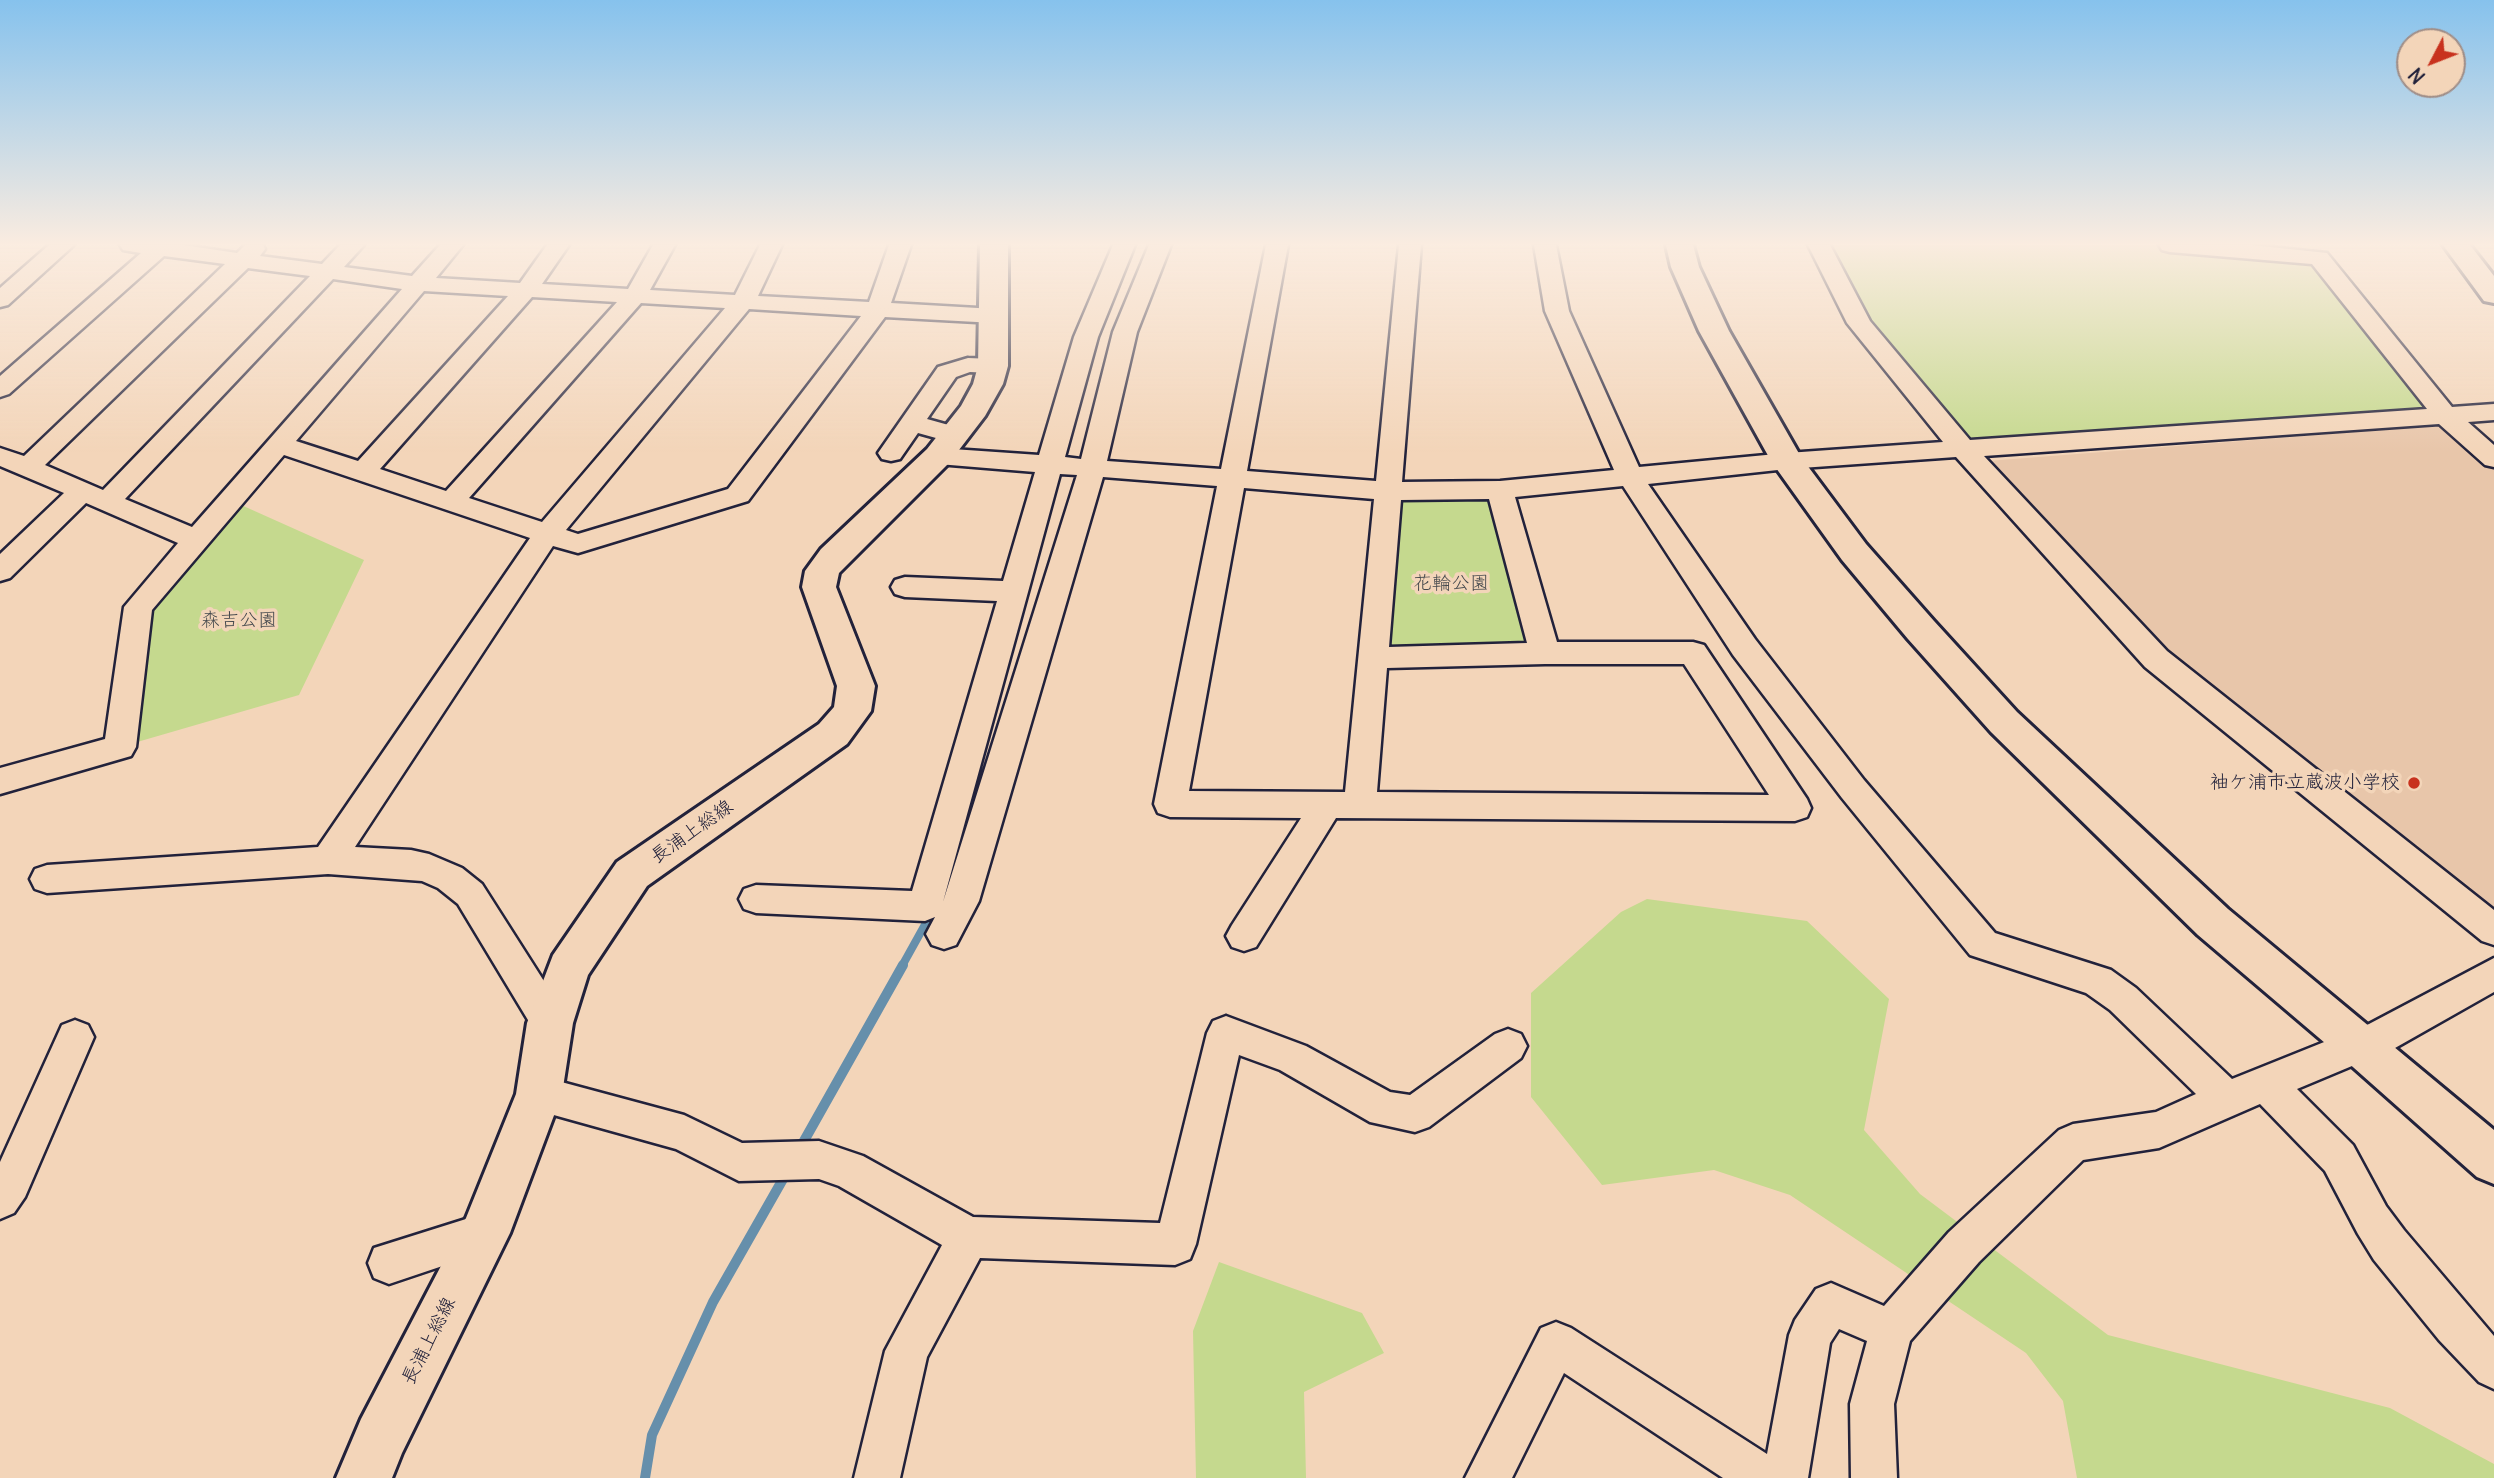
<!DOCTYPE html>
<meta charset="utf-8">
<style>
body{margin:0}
#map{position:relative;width:2494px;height:1478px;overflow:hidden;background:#f3d5b9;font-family:Delius,sans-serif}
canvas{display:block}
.north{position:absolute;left:2396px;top:28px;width:70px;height:70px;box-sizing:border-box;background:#f3d5b9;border:2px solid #9f8d87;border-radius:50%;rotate:228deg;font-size:19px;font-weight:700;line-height:28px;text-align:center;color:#22223b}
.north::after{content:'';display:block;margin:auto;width:24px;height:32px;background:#c8321e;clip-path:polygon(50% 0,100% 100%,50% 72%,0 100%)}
</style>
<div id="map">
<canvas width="2494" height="1478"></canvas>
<div class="north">N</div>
</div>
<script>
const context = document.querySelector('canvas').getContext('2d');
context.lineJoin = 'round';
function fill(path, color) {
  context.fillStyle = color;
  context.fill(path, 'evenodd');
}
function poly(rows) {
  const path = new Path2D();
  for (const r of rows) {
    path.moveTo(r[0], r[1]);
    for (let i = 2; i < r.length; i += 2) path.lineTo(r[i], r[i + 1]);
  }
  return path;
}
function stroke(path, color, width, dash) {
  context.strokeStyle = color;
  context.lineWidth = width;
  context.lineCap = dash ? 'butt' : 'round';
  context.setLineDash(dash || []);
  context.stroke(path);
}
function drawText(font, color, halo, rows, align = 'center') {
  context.font = font + ' Delius,"Klee One",sans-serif';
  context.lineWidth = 7;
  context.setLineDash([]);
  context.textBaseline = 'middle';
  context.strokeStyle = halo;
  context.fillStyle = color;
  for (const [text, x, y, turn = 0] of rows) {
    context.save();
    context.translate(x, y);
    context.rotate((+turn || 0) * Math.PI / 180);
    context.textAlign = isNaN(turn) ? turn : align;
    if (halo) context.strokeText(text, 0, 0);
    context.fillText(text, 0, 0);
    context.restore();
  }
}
const built = poly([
 [2445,425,2494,468,2494,911,2174,655,1988,461]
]);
const green = poly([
 [1819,245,2170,245,2319,258,2428,403,2414,411,1964,450,1859,323],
 [1500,490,1545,653,1373,658,1388,491],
 [230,500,364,560,299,695,120,747,138,607],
 [1647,899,1807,921,1889,999,1864,1130,1920,1194,2108,1335,2390,1408,2494,1464,2494,1478,2077,1478,2063,1401,2026,1353,1790,1195,1714,1170,1602,1185,1531,1097,1531,993,1621,912],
 [1219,1262,1362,1313,1384,1353,1304,1392,1306,1478,1196,1478,1193,1331]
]);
const streamFar1 = poly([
 [902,966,932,912]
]);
const stream = poly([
 [800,1148,903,965],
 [645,1478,652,1435,713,1302,787,1172]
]);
const minor = poly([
 [49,245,74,245,8,305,0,307,0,288,49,245],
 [120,245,183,245,237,253,245,245,263,245,265,249,260,256,322,264,340,245,364,245,344,267,412,276,440,245,463,245,436,278,520,283,547,245,569,245,542,284,628,289,653,245,675,245,650,290,735,295,760,245,782,245,758,296,869,302,889,245,911,245,891,303,995,309,1003,311,1007,316,1003,321,995,323,885,317,748,501,578,553,553,546,355,847,411,850,429,854,462,868,482,884,563,1011,568,1023,563,1035,550,1040,537,1035,458,904,438,888,422,881,328,874,47,893,35,889,30,879,35,869,47,865,318,847,530,538,284,455,152,610,136,747,131,756,0,794,0,768,105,739,124,607,178,543,86,503,10,578,0,581,0,554,64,493,0,466,0,448,24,456,225,264,164,256,9,394,0,397,0,376,141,253,123,250,120,245],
 [248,268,310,276,103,490,45,465,248,268],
 [333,279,402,289,192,527,125,499,333,279],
 [424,291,508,296,358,461,296,441,424,291],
 [532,297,617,302,446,491,380,469,532,297],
 [641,303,725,308,542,522,469,498,641,303],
 [749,309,861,316,728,489,578,534,566,530,749,309],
 [1113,245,1135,245,1098,337,1065,457,1081,459,1113,332,1149,245,1171,245,1137,332,1107,461,1221,469,1266,245,1288,245,1247,471,1376,481,1399,245,1421,245,1402,482,1500,481,1614,470,1545,311,1534,245,1556,245,1569,311,1639,467,1787,453,1943,442,1847,323,1808,245,1830,245,1870,321,1970,440,2427,409,2312,264,2170,252,2162,250,2159,245,2251,245,2327,253,2452,407,2494,404,2494,420,2468,422,2494,445,2494,467,2485,465,2439,424,1984,456,2167,651,2494,910,2494,945,2482,941,2145,667,1956,457,1787,469,1648,484,1755,639,1864,780,1995,933,2111,970,2136,988,2232,1079,2369,1024,2494,958,2494,992,2395,1048,2297,1089,2353,1145,2386,1206,2404,1230,2494,1336,2494,1389,2479,1382,2439,1340,2374,1260,2358,1234,2325,1171,2260,1104,2159,1148,2083,1160,1979,1262,1910,1341,1894,1404,1897,1478,1851,1478,1850,1404,1867,1341,1839,1329,1830,1343,1808,1478,1723,1478,1564,1373,1512,1478,1465,1478,1541,1328,1556,1322,1571,1328,1767,1454,1789,1335,1795,1320,1816,1289,1831,1283,1884,1306,1949,1232,2059,1130,2073,1124,2156,1112,2196,1094,2110,1010,2086,993,1970,955,1842,798,1733,655,1623,486,1515,497,1557,642,1693,642,1704,645,1807,799,1811,808,1807,817,1795,821,1336,818,1256,947,1244,951,1232,947,1226,936,1232,925,1301,818,1170,817,1158,813,1154,804,1217,486,1103,477,979,901,956,945,944,949,932,945,926,934,935,917,925,921,756,913,744,909,739,899,744,889,756,885,912,891,997,601,905,597,895,594,891,587,895,580,905,577,1003,581,1035,472,938,464,929,462,925,456,929,450,938,448,1039,455,1074,337,1113,245],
 [1060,474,1077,475,943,902,1028,592,1060,474],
 [1244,488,1374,499,1345,792,1189,791,1244,488],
 [1489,499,1527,643,1389,647,1401,500,1489,499],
 [1545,664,1684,664,1769,795,1377,792,1387,668,1545,664],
 [968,358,993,359,1002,361,1005,366,1002,371,993,373,970,372,956,377,927,419,963,429,967,435,963,441,954,443,918,433,900,459,891,461,882,459,878,453,938,367,968,358],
 [1226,1016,1306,1046,1390,1092,1410,1095,1495,1034,1508,1029,1521,1034,1527,1046,1521,1058,1429,1127,1415,1132,1370,1122,1280,1070,1239,1055,1196,1244,1190,1259,1175,1265,980,1258,927,1357,900,1478,854,1478,885,1351,942,1245,839,1186,819,1179,739,1181,676,1149,525,1107,520,1094,525,1081,539,1076,684,1115,742,1143,819,1141,863,1156,973,1217,1160,1223,1207,1033,1213,1021,1226,1016],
 [75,1020,88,1025,94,1037,25,1197,14,1213,0,1219,0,1162,62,1025,75,1020],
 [485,1213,499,1219,505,1233,499,1247,389,1284,374,1278,368,1263,374,1248,485,1213]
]);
const tertiary = poly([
 [1666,245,1693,245,1699,267,1729,331,1801,457,1866,544,1934,621,2017,712,2228,909,2494,1130,2494,1184,2477,1177,2345,1060,2198,935,1991,732,1908,639,1842,560,1771,461,1699,331,1671,267,1666,245],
 [2443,245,2470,245,2494,276,2494,303,2484,301,2443,245]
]);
const secondary = poly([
 [980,245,1008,245,1008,366,1003,384,985,416,949,463,839,573,836,587,875,686,871,711,847,744,647,886,588,975,573,1023,562,1094,510,1233,402,1453,392,1478,336,1478,361,1419,466,1218,516,1094,527,1023,553,955,617,862,819,724,834,707,837,686,802,587,805,571,821,549,927,449,961,406,973,384,978,366,980,245]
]);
const markers = [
 [2414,783,7,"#c8321e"]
];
const parkNames = [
 ["花輪公園",1451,584],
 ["森吉公園",239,621]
];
const poiNames = [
 ["袖ケ浦市立蔵波小学校",2400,783]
];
const streetNames = [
 ["長浦上総線",692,832,-35],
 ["長浦上総線",429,1341,-63]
];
fill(built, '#e8c6aa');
fill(green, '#c5d98e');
stroke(streamFar1, '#668fab', 8);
stroke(stream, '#668fab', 10);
stroke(minor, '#22223b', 5);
stroke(tertiary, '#22223b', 6);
stroke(secondary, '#22223b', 6);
fill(minor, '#f3d5b9');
fill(tertiary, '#f3d5b9');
fill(secondary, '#f3d5b9');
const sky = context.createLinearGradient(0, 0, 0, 452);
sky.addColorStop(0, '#86c2ed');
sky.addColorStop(0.54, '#faece0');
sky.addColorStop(1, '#faece000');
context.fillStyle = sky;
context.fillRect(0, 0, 2494, 452);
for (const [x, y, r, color] of markers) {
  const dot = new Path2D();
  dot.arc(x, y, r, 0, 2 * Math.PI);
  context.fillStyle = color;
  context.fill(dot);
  stroke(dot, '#f3d5b9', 2.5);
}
drawText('19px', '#43474c', '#f3d5b9', parkNames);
drawText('19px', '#22223b', '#f3d5b9', poiNames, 'right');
drawText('19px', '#22223b', '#f3d5b9', streetNames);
</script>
